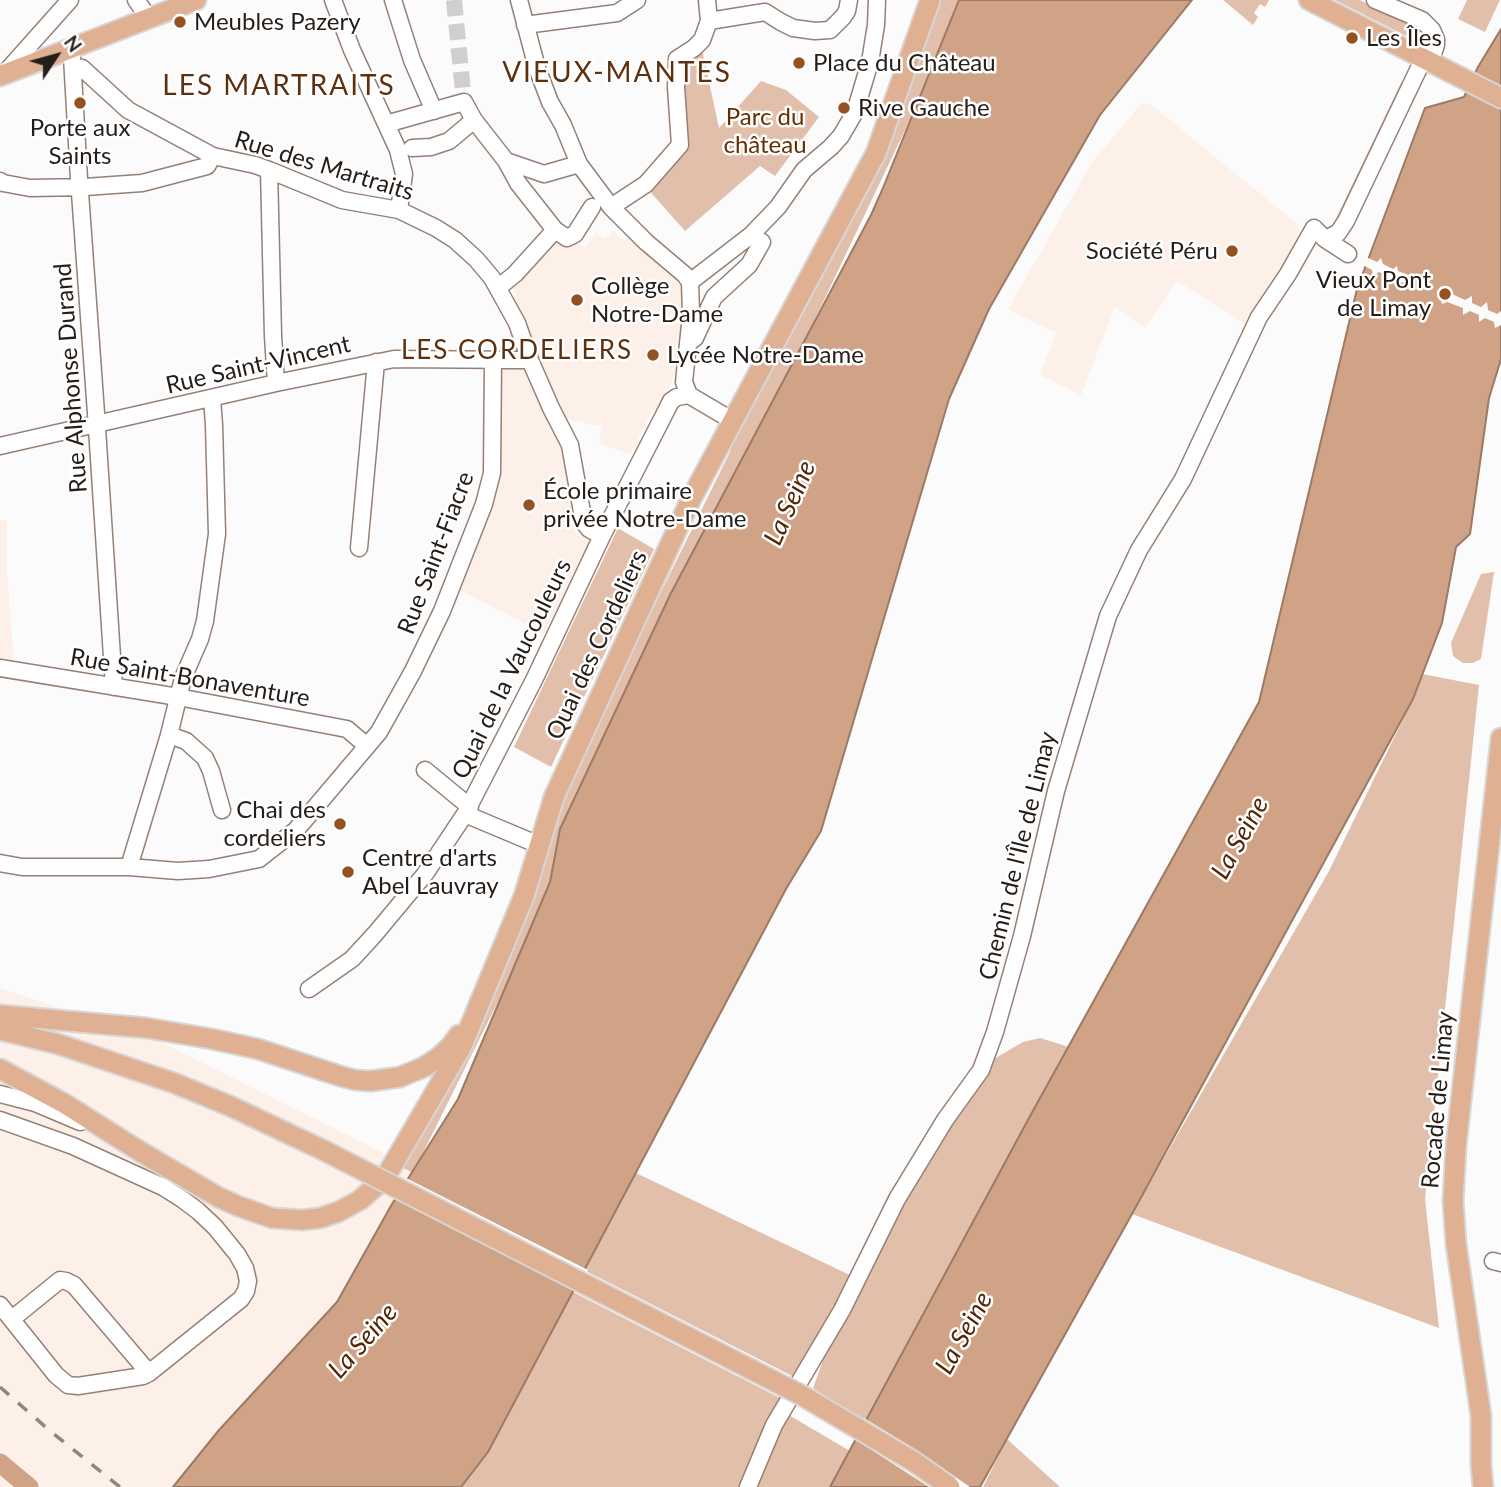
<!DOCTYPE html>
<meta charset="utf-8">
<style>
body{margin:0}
#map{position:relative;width:1501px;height:1487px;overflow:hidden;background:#fbfbfb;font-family:Lato,sans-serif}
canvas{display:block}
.north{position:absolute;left:21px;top:21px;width:70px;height:70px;-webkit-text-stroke:5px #fff;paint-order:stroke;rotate:54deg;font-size:19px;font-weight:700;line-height:28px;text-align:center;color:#251d18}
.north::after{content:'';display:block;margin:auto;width:24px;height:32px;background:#251d18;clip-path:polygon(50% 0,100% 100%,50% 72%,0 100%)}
</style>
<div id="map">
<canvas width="1501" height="1487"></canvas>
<div class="north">N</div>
</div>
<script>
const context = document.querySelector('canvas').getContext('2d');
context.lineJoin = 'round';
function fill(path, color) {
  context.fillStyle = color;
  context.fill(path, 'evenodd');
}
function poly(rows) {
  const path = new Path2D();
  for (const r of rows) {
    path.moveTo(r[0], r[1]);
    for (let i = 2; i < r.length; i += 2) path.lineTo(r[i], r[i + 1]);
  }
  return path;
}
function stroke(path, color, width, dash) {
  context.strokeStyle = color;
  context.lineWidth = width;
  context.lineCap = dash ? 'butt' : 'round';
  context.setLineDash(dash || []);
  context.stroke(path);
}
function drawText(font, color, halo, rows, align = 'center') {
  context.font = font + ' Lato,sans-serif';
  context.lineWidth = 5;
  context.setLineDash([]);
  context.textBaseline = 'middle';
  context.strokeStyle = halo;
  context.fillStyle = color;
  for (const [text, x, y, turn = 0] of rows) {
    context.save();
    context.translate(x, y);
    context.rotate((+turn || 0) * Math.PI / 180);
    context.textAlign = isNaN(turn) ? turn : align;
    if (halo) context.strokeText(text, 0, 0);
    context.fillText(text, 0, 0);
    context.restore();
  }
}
const built = poly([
 [1149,103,1296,223,1299,230,1296,250,1250,327,1177,281,1145,328,1115,307,1081,395,1040,375,1056,333,1008,309,1091,164,1141,104],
 [613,231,625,241,631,235,684,281,684,307,679,316,684,320,685,325,675,347,682,353,678,365,659,411,653,409,631,454,599,444,602,427,563,418,513,301,516,295,513,289,515,284,554,240,560,239,574,242,586,247,596,232,605,240],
 [501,365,523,367,529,370,564,443,575,533,590,541,544,633,457,589,497,476],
 [0,520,7,520,7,572,14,662,0,659],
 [0,988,158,1041,380,1151,413,1173,392,1204,337,1302,219,1430,173,1487,0,1487]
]);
const green = poly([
 [938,0,967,0,753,449,527,943,413,1173,400,1166,627,661,729,454,742,420],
 [1223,0,1269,0,1265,7,1260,4,1254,13,1258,17,1253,25],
 [1335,0,1360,0,1421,30,1416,41],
 [1467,0,1500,0,1485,32,1458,19],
 [702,49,719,128,761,81,786,90,819,117,775,176,760,166,685,231,646,187,687,145,681,66],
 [1401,83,1405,85,1337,225,1331,229],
 [618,528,654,549,551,767,514,747],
 [1494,572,1481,659,1473,663,1463,663,1453,656,1451,643,1481,574],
 [1422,674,1479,685,1425,1199,1439,1328,1132,1214,1329,871,1413,699],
 [1040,1038,1069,1047,865,1423,813,1388,825,1355,898,1210,987,1063,1023,1042],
 [636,1173,856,1278,796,1378,584,1270],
 [573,1292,784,1400,742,1487,461,1487,488,1452],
 [787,1414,850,1451,830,1487,751,1487],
 [1007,1439,1060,1487,983,1487]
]);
const water = poly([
 [959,0,1192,0,1100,115,989,309,949,399,821,831,786,889,488,1452,461,1487,173,1487,219,1430,337,1302,392,1204,458,1099,550,882,560,829,670,595,871,215,883,188,959,0],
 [1501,29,1501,359,1489,398,1470,534,1456,547,1442,623,1413,699,1132,1214,980,1487,830,1487,1029,1118,1259,702,1357,289,1425,108,1464,97,1478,67,1501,29]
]);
const pier = poly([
 [1366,257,1377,262,1381,258,1383,264,1393,269,1397,266,1398,271,1411,276,1415,274,1415,278,1412,287,1408,289,1407,284,1394,279,1389,282,1388,276,1379,272,1373,276,1372,270,1363,265],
 [1450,287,1452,294,1465,300,1472,296,1472,303,1481,307,1487,302,1488,310,1497,314,1501,311,1501,325,1495,328,1494,322,1485,318,1479,322,1479,315,1470,311,1463,315,1463,308,1447,302,1442,304,1441,299,1444,291],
 [406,1178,588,1270,577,1291,392,1198],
 [864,1418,915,1449,970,1487,929,1487,853,1438]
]);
const river = poly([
 [0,1463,29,1487]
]);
const minorTunnel = poly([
 [454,0,464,102]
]);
const minor = poly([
 [136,0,149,18],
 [333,0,352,50,398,150,404,174,399,210],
 [393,0,412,60,434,111],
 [519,0,537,68,550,102,563,125,579,164,611,207,646,242,685,275,690,282],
 [765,12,781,22,793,28,815,31,830,30,843,17,847,11,849,0],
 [709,21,765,12],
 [525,25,617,13,637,0],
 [72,57,79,179,96,413,114,687],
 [73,67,82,68,128,110,213,156,255,165,269,170,342,200,399,210,436,228,455,240,476,259,492,278,517,323,530,360,551,408,570,445,584,523,589,529,602,536],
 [4,74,70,0],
 [386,124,464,102,474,120,506,161,544,174,579,164],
 [412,148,431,147,449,141,474,120],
 [506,161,518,183,555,230,567,238,575,234,592,207],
 [269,170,273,336,276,383],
 [0,181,3,183,30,188,85,187,142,183,207,166,213,156],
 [611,207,646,184,680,145,676,87,677,59,694,48,702,40,709,21,707,0],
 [1325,239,1338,233,1346,221,1419,68,1434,51,1436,45,1436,39,1432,30,1422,20,1375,0],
 [690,282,751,235,778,207,804,170,831,147,841,136,855,112,870,62,876,25,877,0],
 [499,287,515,274,555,230],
 [688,343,695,338,714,297,749,265,762,242,751,235],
 [689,395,684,382,691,315,690,282],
 [689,395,733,421],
 [0,446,276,383,394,359,530,360],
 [359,548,376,362],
 [0,668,178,697,347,729,367,746],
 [169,735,186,741,205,758,211,771,222,810],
 [425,770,470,807],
 [465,814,539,845],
 [0,863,22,867,129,867,178,871,209,869,259,859,296,830,379,732,413,671,442,611,484,504,492,473,493,360],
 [129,867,169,735,183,678,200,639,205,621,217,534,214,425,212,398],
 [309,989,352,959,375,934,425,874,465,814,534,680,602,536,666,411,671,401,677,397,689,395],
 [0,1094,35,1103,80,1122],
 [0,1120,73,1146,163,1187,182,1199,198,1211,215,1227,237,1254,245,1268,248,1281,246,1291,241,1299,149,1373,143,1376,78,1386,68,1385,56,1375,0,1305],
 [1493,1261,1501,1263],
 [12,1319,60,1280,66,1281,74,1285,149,1373],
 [748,1487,774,1425,842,1310,897,1199,945,1120,981,1070,995,1032,1022,936,1056,791,1108,616,1139,550,1183,479,1259,317,1288,274,1314,228,1325,239,1348,254]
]);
const major = poly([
 [1309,0,1501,98],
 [0,76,196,0],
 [0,1015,147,1028,212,1039,258,1049,340,1076,355,1080,371,1081,400,1077,424,1067,438,1058,450,1047,459,1035],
 [0,1030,58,1044,174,1083,230,1106,325,1151],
 [0,1069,65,1104,141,1152,218,1197,238,1206,272,1218,302,1220,320,1218,338,1212,360,1200,385,1178,461,1048,524,896,554,797,691,499,876,153,930,0],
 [1483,1487,1481,1465,1481,1416,1456,1244,1453,1201,1456,1146,1501,738]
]);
const rail = poly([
 [0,1387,49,1430,120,1487]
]);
const majorBridge = poly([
 [325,1151,803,1396,916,1463,950,1487]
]);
const markers = [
 [180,22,7,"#945122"],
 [1352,38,7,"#945122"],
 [799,63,7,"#945122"],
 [80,103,7,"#945122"],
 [844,108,7,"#945122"],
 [1232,251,7,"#945122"],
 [1445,294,7,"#945122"],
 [577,300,7,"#945122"],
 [653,355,7,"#945122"],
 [529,505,7,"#945122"],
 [340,824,7,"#945122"],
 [348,872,7,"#945122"]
];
const poiNames = [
 ["Meubles Pazery",194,22],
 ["Les Îles",1366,38],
 ["Place du Château",813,63],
 ["Rive Gauche",858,108],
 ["Porte aux",80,128,"center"],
 ["Saints",80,156,"center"],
 ["Société Péru",1218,251,"right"],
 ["Vieux Pont",1431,280,"right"],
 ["de Limay",1431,308,"right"],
 ["Collège",591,286],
 ["Notre-Dame",591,314],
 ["Lycée Notre-Dame",667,355],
 ["École primaire",543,491],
 ["privée Notre-Dame",543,519],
 ["Chai des",326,810,"right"],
 ["cordeliers",326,838,"right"],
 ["Centre d'arts",362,858],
 ["Abel Lauvray",362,886]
];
const parkNames = [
 ["Parc du",765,117],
 ["château",765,145]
];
const streetNames = [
 ["Rue des Martraits",324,166,17],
 ["Rue Saint-Vincent",258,365,-13],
 ["Rue Alphonse Durand",71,378,-94],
 ["Rue Saint-Fiacre",436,553,-69],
 ["Quai des Cordeliers",597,645,-65],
 ["Quai de la Vaucouleurs",512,669,-64],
 ["Rue Saint-Bonaventure",190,678,10],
 ["Chemin de l'Île de Limay",1018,856,-76],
 ["Rocade de Limay",1438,1100,-85]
];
const neighbourhoodNames = [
 ["LES CORDELIERS",517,351]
];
const waterNames = [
 ["La Seine",790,503,-66],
 ["La Seine",1240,838,-61],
 ["La Seine",964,1333,-61],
 ["La Seine",363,1341,-49]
];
const quarterNames = [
 ["VIEUX-MANTES",617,73],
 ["LES MARTRAITS",279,86]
];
fill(built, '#fcf0e8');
fill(green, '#e2bfab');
fill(water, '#d0a286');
stroke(water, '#9d7a65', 2);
fill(pier, '#fbfbfb');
stroke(river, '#d0a286', 19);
stroke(minorTunnel, '#d0cfce', 16, [16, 8]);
stroke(minor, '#968074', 19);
stroke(major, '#d8d6d5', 23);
stroke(minor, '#fff', 16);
stroke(major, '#dfb092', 19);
stroke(rail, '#8b8784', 3.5, [12, 12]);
stroke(majorBridge, '#d8d6d5', 23, []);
stroke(majorBridge, '#dfb092', 19);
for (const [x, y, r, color] of markers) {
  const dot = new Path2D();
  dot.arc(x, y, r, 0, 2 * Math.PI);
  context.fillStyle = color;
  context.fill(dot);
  stroke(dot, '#fff', 2.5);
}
drawText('24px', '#251d18', '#fff', poiNames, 'left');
drawText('24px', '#672e00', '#fff', parkNames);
drawText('24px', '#251d18', '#fff', streetNames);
context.letterSpacing = '2px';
drawText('26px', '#5e300f', '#fff', neighbourhoodNames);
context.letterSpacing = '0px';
drawText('italic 26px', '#522606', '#fff', waterNames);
context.letterSpacing = '2px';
drawText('28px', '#5e300f', '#fff', quarterNames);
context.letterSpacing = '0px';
</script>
